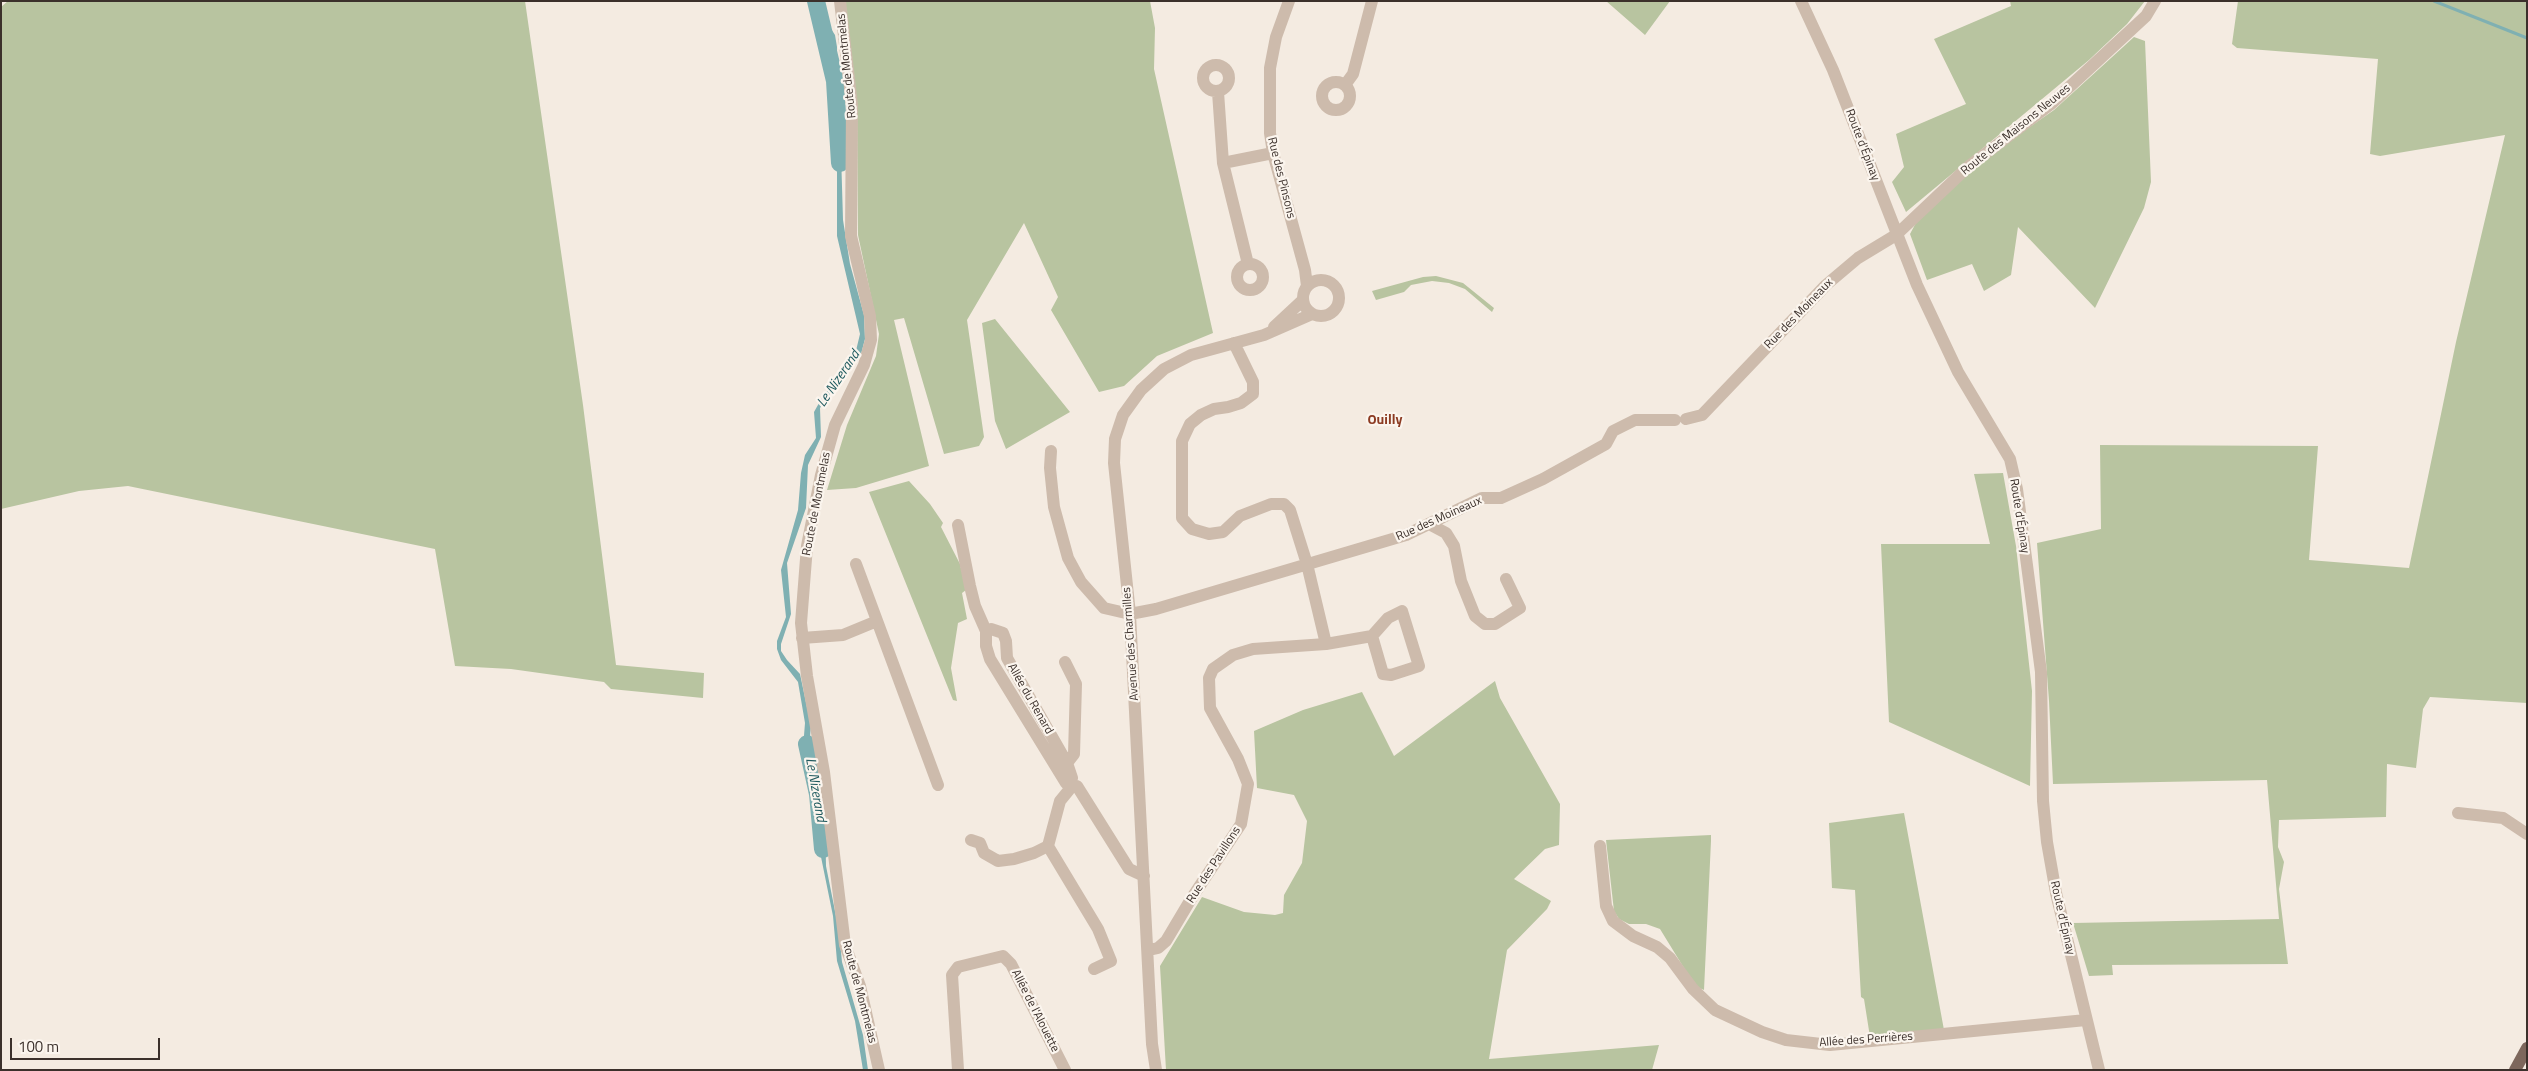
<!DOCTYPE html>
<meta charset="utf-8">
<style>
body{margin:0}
#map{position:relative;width:2528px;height:1071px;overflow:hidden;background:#f4ebe1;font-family:"Titillium Web",sans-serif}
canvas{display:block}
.frame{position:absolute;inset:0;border:2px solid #3b302b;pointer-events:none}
.scale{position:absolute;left:10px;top:1038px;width:150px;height:22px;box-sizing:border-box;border:2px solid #3b302b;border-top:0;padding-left:6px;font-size:15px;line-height:18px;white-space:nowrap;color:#3b302b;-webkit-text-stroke:4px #fbf5ee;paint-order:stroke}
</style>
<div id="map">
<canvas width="2528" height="1071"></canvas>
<div class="frame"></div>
<div class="scale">100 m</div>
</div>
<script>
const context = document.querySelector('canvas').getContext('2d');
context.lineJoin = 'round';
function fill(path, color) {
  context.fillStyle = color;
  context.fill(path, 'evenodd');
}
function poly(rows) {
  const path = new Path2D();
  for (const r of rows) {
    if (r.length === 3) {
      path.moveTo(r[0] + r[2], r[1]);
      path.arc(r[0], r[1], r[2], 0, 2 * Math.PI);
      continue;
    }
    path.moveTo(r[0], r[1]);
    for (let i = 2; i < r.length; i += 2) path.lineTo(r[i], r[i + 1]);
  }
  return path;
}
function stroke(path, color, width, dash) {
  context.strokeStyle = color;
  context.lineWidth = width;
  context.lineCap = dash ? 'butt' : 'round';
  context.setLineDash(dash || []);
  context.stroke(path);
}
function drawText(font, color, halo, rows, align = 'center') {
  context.font = font + ' "Titillium Web",sans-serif';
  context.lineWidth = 4.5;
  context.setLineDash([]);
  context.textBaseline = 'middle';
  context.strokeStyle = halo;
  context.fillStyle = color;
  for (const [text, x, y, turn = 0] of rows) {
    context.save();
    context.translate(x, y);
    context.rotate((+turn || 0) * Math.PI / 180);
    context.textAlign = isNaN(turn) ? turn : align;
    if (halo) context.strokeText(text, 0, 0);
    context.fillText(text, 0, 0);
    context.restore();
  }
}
const green = poly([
 [8,1,525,1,583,405,616,665,704,673,703,698,611,689,604,682,511,669,455,666,435,549,128,486,79,491,1,509,1,7],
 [845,1,1150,1,1155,28,1154,69,1213,333,1157,356,1124,386,1099,392,1051,310,1058,297,1024,223,967,320,984,437,979,446,944,454,904,318,894,320,929,466,856,488,827,490,847,425,876,356,879,334,858,235,857,104],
 [1606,1,1670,1,1645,35],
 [2010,1,2145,1,2127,24,2089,60,1906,212,1892,182,1904,167,1896,134,1966,104,1934,39,2011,6],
 [2238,1,2527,1,2527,703,2430,697,2423,709,2416,768,2387,764,2386,817,2279,820,2278,847,2284,862,2279,889,2288,964,2112,965,2113,975,2089,976,2073,923,2279,919,2267,780,2053,784,2049,701,2037,543,2101,529,2100,445,2318,446,2309,560,2409,568,2456,342,2505,135,2380,156,2370,154,2378,59,2237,48,2232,44],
 [2134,37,2145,41,2151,182,2144,208,2095,308,2018,227,2011,275,1984,291,1972,264,1927,280,1910,234,1918,219,1971,168,2054,110],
 [1436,276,1463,283,1494,308,1492,312,1465,289,1449,283,1432,281,1411,285,1404,292,1376,300,1372,291,1423,277],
 [995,319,1070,412,1006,449,995,421,982,323],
 [2003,473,2016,546,2032,691,2030,786,1889,722,1881,544,1990,544,1974,474],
 [909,481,930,504,943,523,941,527,960,564,966,590,962,593,967,619,958,623,951,668,957,701,953,700,869,492],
 [1495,681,1500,698,1560,804,1559,845,1545,849,1514,879,1551,901,1547,909,1507,950,1489,1059,1659,1045,1652,1070,1166,1070,1160,966,1202,897,1244,912,1275,915,1283,913,1284,895,1302,863,1307,821,1294,795,1257,788,1254,731,1303,710,1362,692,1394,756],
 [1904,813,1944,1030,1870,1037,1864,999,1861,997,1855,890,1832,888,1829,823],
 [1711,835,1711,841,1704,990,1695,986,1660,929,1646,924,1629,924,1619,919,1614,911,1606,840]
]);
const water = poly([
 [811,1,819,1,821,13,835,35,837,47,836,91,843,115,839,138,841,153,843,220,850,264,864,315,865,339,860,358,844,374,820,408,821,437,808,465,806,508,787,563,791,614,781,644,781,651,787,660,800,674,811,726,809,747,818,769,825,820,826,866,839,931,842,962,863,1035,868,1070,863,1070,855,1021,837,961,833,916,820,852,821,823,818,797,811,767,803,748,805,723,798,682,781,660,777,649,777,641,786,617,781,570,798,510,801,473,805,455,816,438,814,412,823,396,854,359,860,334,837,236,837,162,835,134,838,119,833,94,832,47,813,11]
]);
const stream = poly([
 [2434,1,2527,38]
]);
const river = poly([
 [816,1,835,81,840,163],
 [807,744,818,794,823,849]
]);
const minor = poly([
 [840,1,852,105,851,236,870,316,871,340,864,365,835,425,821,475,807,546,801,623,807,676,824,772,845,945,860,986,879,1070],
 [1289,1,1276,37,1270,68,1270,133,1273,153,1305,270,1307,286],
 [1801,1,1833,70,1917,285,1958,372,2010,459,2017,489,2041,672,2043,801,2047,842,2056,893,2099,1070],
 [1216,78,13],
 [1336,96,14],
 [1345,85,1353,74,1372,1],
 [1218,92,1223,163,1273,153],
 [1223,163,1248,264],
 [1250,277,13],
 [1321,298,18],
 [1274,327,1303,300],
 [1234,343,1253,382,1253,394,1241,403,1228,407,1214,409,1201,415,1190,424,1182,441,1182,518,1192,529,1209,534,1223,532,1240,516,1271,504,1284,504,1290,510,1307,564,1326,644],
 [1686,419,1702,415,1826,285,1858,258,1896,235,1969,166,2051,104,2146,16,2155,1],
 [1051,451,1050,468,1054,507,1068,558,1081,582,1104,608,1130,614,1156,609,1406,535,1482,498,1501,498,1543,479,1606,444,1613,431,1635,420,1675,420],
 [1429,524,1446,533,1454,546,1461,581,1475,616,1485,624,1495,624,1520,608,1506,579],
 [958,525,970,586,975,606,986,631],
 [856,564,938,785],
 [802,638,843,635,877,621],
 [1065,662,1076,684,1074,754,1067,763],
 [1066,783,990,659,986,646,986,631,991,629,1003,633,1006,641,1007,658,1067,763,1072,778],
 [1077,786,1129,869,1144,876],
 [2458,813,2503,818,2527,834],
 [971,840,980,843,984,853,998,861,1014,859,1034,853,1048,846,1060,801,1069,790],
 [1048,846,1098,929,1111,961,1094,969],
 [1600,846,1606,906,1613,921,1633,936,1657,947,1670,958,1693,989,1715,1010,1762,1032,1786,1040,1830,1045,2086,1020],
 [1149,950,1158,948,1166,941,1191,899,1241,824,1248,784,1238,759,1210,708,1209,678,1213,669,1233,655,1253,649,1326,644,1372,636,1388,618,1402,611,1419,666,1391,675,1383,674,1372,636],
 [958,1070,952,975,958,967,1003,956,1011,964,1065,1070],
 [1156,1070,1152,1044,1130,614,1114,463,1115,439,1123,415,1141,390,1164,369,1191,355,1264,335,1312,314]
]);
const major = poly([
 [2515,1070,2527,1048]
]);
const streetNames = [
 ["Route de Montmelas",847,66,-96],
 ["Route des Maisons Neuves",2016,130,-39],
 ["Route d'Épinay",1862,145,69],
 ["Rue des Pinsons",1281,178,76],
 ["Rue des Moineaux",1799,314,-46],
 ["Route de Montmelas",817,504,-79],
 ["Route d'Épinay",2019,516,81],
 ["Rue des Moineaux",1439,519,-24],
 ["Avenue des Charmilles",1131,644,-94],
 ["Allée du Renard",1030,699,60],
 ["Rue des Pavillons",1214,865,-57],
 ["Route d'Épinay",2062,918,77],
 ["Route de Montmelas",859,992,75],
 ["Allée de l'Alouette",1035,1011,63],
 ["Allée des Perrières",1866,1040,-4]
];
const waterNames = [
 ["Le Nizerand",839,379,-56],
 ["Le Nizerand",815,790,80]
];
const neighbourhoodNames = [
 ["Ouilly",1385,421]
];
fill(green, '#b8c4a0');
fill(water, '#7fb0b2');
stroke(stream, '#7fb0b2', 3);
stroke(river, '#7fb0b2', 18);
stroke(minor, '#cdbbac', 12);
stroke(major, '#7d675c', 12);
drawText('12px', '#3b302b', '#fbf5ee', streetNames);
drawText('italic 14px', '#1f5a5e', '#fbf5ee', waterNames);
drawText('bold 14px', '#8c3b22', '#fbf5ee', neighbourhoodNames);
</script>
